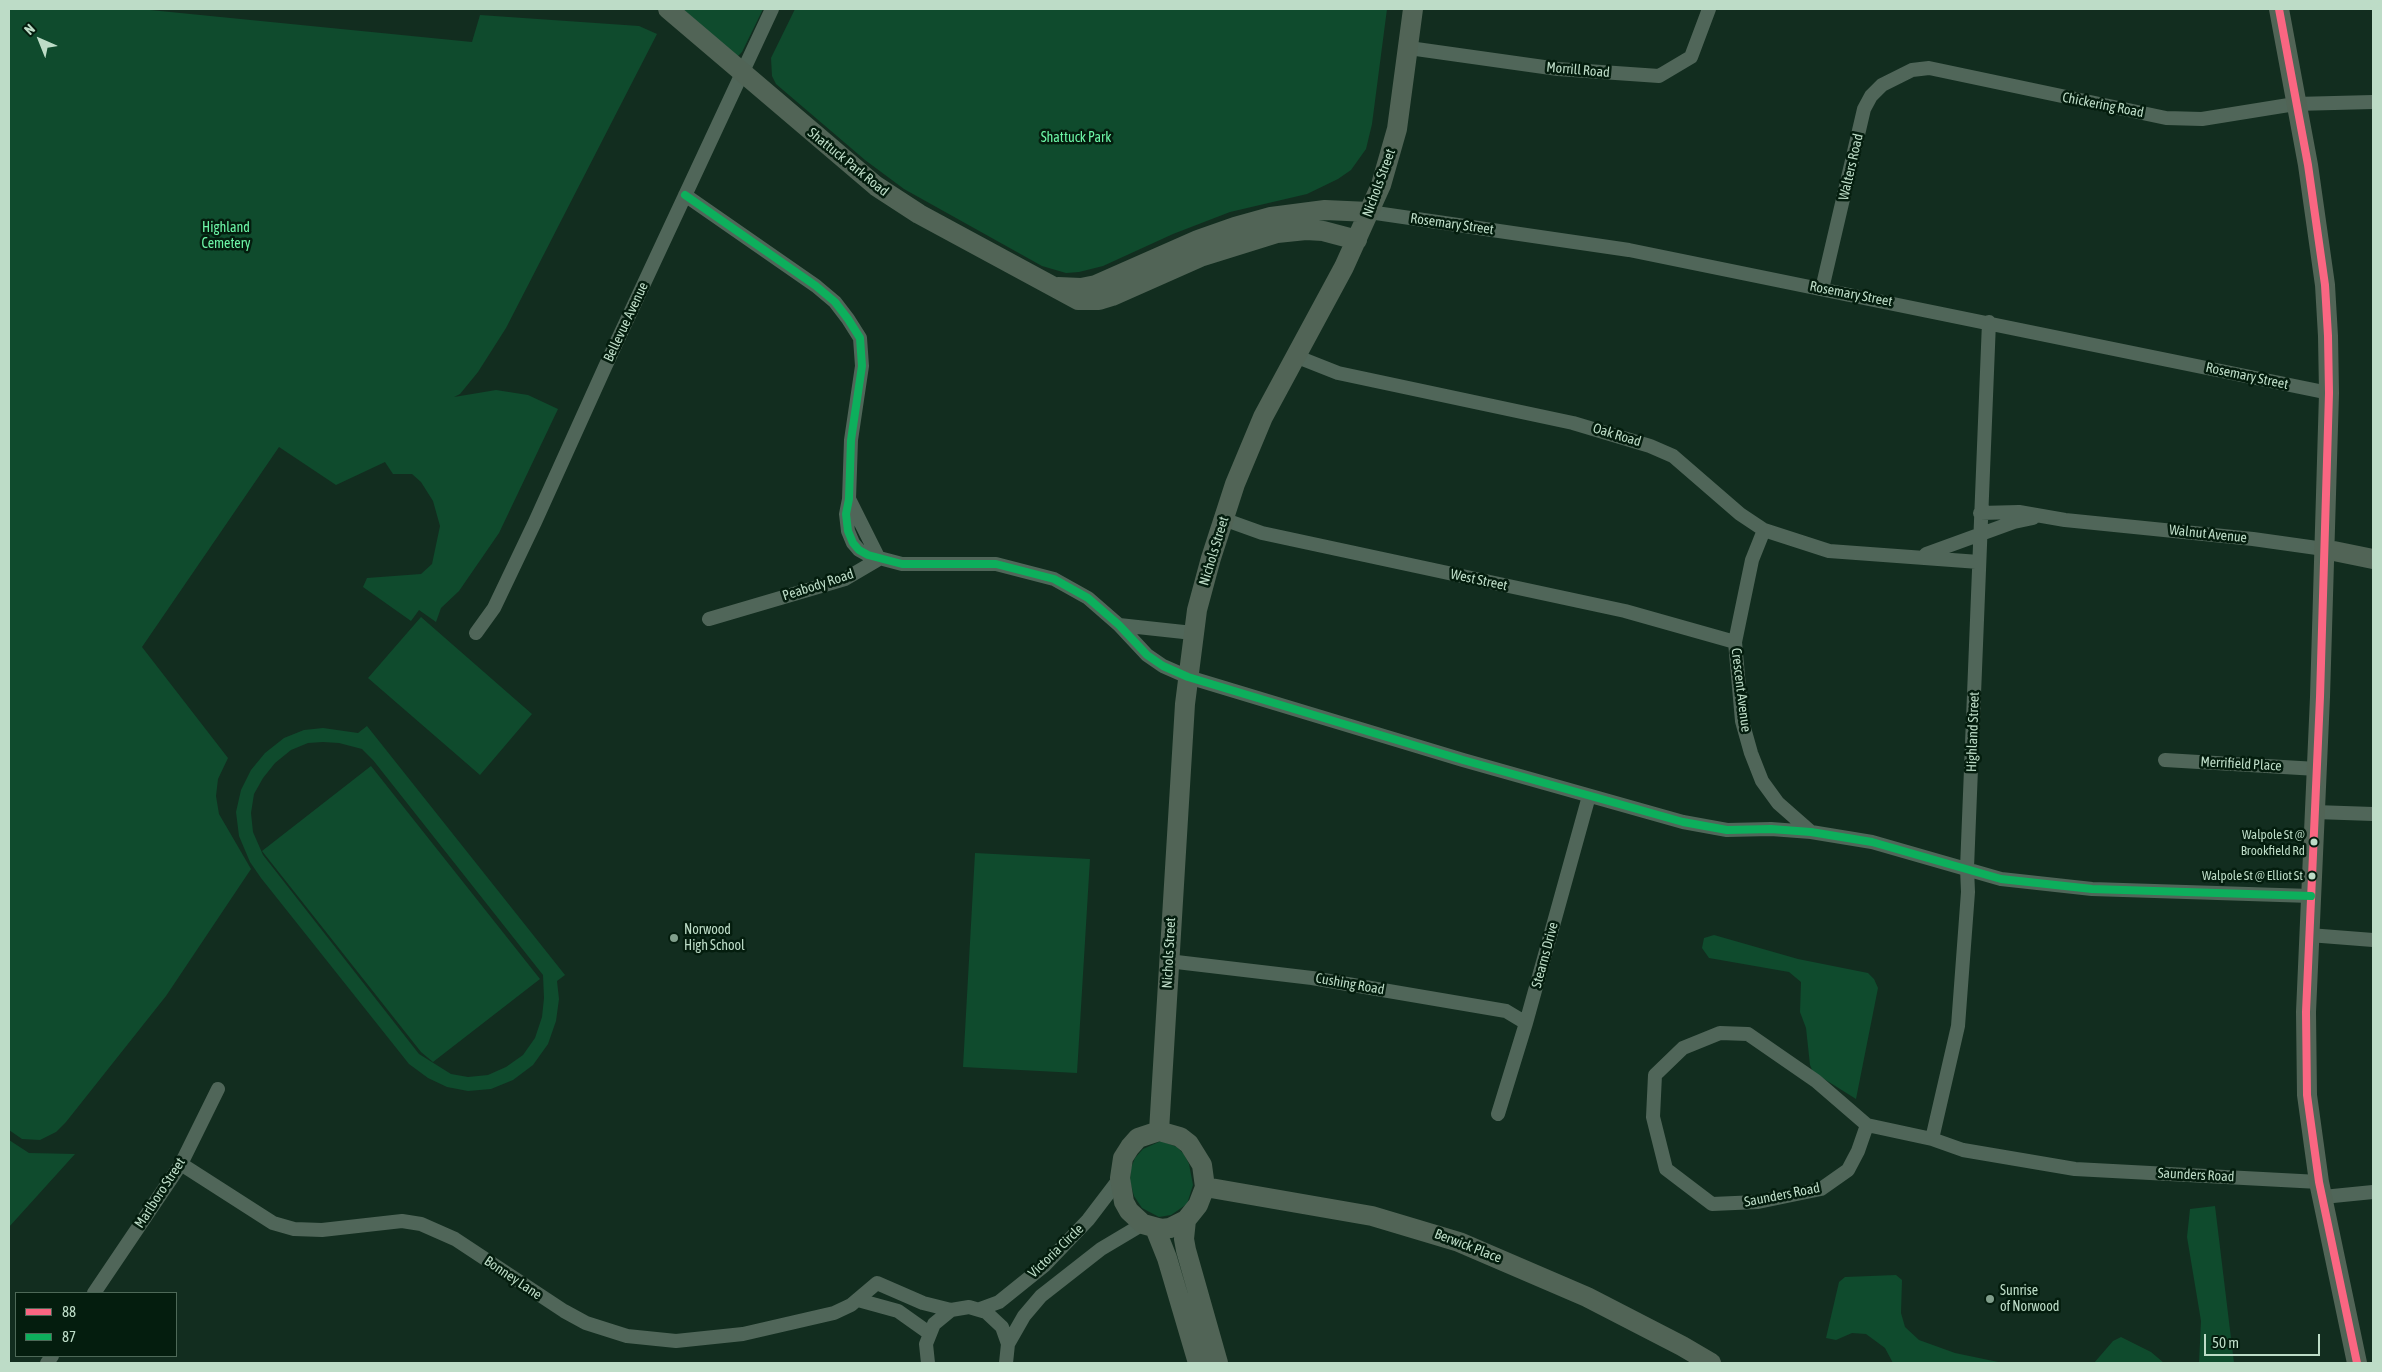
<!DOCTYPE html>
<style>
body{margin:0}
#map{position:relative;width:2382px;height:1372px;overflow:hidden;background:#122d1f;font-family:"Asap Condensed",sans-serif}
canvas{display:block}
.frame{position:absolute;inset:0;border:10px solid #bddcc7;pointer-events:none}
.legend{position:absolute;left:15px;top:1292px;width:162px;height:65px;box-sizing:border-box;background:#041d0e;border:1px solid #4e6958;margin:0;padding:6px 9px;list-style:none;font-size:15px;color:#bddcc7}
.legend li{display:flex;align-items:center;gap:10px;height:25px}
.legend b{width:25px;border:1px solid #4e6958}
.north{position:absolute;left:15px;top:15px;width:50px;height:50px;-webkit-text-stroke:4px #041d0e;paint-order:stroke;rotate:316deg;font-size:14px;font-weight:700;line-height:20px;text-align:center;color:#bddcc7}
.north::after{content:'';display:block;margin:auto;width:18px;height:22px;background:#bddcc7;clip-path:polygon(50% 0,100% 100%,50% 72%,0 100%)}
.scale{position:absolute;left:2204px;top:1334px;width:116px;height:22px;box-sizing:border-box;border:2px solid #bddcc7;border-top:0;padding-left:6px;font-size:15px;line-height:18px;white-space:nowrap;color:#bddcc7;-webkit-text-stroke:4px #041d0e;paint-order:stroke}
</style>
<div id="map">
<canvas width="2382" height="1372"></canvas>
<div class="frame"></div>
<ul class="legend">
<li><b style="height:6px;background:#fa6682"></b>88</li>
<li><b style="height:6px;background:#0daf5c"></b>87</li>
</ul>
<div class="north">N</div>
<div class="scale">50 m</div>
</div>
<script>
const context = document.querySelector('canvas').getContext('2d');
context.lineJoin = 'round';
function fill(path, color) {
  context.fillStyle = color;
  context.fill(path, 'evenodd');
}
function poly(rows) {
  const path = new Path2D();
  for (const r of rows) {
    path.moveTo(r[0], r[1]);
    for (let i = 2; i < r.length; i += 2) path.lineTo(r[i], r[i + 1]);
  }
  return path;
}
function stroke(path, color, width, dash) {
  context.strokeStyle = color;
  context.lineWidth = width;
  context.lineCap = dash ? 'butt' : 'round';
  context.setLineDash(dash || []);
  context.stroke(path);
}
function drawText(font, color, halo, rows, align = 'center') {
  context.font = font + ' "Asap Condensed",sans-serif';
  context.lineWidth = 5;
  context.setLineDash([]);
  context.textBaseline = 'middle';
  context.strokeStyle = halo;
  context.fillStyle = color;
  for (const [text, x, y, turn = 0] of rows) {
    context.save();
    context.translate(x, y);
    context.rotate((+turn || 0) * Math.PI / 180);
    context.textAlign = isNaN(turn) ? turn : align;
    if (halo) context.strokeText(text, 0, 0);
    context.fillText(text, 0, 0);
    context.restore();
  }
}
const green = poly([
 [9,9,140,9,472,42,480,15,639,26,657,34,506,328,478,372,460,394,454,397,496,390,528,395,558,409,499,533,459,591,441,608,436,622,419,610,411,621,363,587,367,578,421,574,432,564,440,526,433,501,421,482,412,474,393,474,385,462,336,485,279,447,142,647,228,758,218,779,216,796,219,814,251,869,166,996,66,1122,56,1132,40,1140,22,1139,9,1130],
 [683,9,763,9,742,52,737,57],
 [795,9,1387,9,1372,124,1366,149,1351,170,1338,179,1307,194,1230,212,1173,234,1103,266,1079,272,1066,273,1042,266,904,189,865,160,776,84,772,76,771,58],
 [421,617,532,714,480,775,368,678],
 [367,726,565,975,557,981,559,999,556,1021,548,1044,533,1065,513,1080,491,1089,468,1091,447,1087,428,1078,409,1064,261,878,250,862,239,836,236,812,241,790,251,770,265,753,284,738,304,730,323,728,358,733],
 [323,742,339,743,362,749,373,760,543,975,544,998,542,1017,535,1038,523,1055,506,1067,488,1075,468,1077,451,1074,419,1054,263,855,253,832,251,813,254,794,263,778,275,763,291,750,308,743],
 [371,766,540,979,433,1062,421,1052,262,851],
 [975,853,1090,859,1077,1073,963,1067],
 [1714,935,1798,959,1868,973,1874,979,1878,988,1856,1099,1813,1072,1810,1065,1806,1028,1800,1012,1801,982,1789,972,1709,958,1702,948,1704,938],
 [9,1140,29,1153,75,1154,9,1227],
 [1161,1141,1177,1147,1184,1154,1189,1164,1193,1185,1187,1204,1171,1215,1159,1217,1142,1208,1134,1196,1130,1181,1131,1168,1135,1158,1143,1149],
 [2215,1206,2234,1363,2199,1363,2201,1321,2187,1237,2190,1209],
 [1896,1275,1902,1280,1901,1313,1905,1327,1919,1340,1955,1353,2003,1363,1893,1363,1885,1348,1866,1334,1852,1333,1836,1340,1826,1338,1839,1282,1845,1277],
 [2121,1337,2151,1352,2164,1363,2094,1363,2113,1341]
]);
const street = poly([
 [1409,48,1558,69,1659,76,1691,57,1709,9],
 [685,195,816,286,835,302,848,319,860,338,862,366,851,440,849,499,846,514,848,531,853,543,859,550,868,555,902,564,996,564,1054,579,1088,598,1119,625,1147,655,1163,666,1188,677,1463,760,1683,822,1727,830,1771,829,1811,832,1872,842,2001,879,2092,889,2311,896],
 [1369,212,1629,250,2329,393],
 [1822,289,1864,109,1871,96,1882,85,1912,70,1929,68,2166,118,2202,119,2295,104,2373,102],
 [1295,356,1338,373,1573,423,1650,446,1673,456,1740,514,1764,530,1829,551,1979,562],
 [849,499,879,559],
 [1980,513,2019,512,2065,520,2253,539,2324,549],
 [1223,519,1262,533,1625,611,1735,642],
 [1764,530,1752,560,1735,642,1742,721,1751,753,1762,781,1778,803,1811,832],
 [1926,554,2014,522,2033,518],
 [709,619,845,579,879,559],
 [1119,625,1193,633],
 [476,633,494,608,535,522,605,367,772,9],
 [2165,760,2317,769],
 [2315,812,2373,814],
 [2309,935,2373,940],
 [1168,961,1312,978,1506,1011,1526,1023],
 [1498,1114,1526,1023,1589,796],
 [1867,1125,1858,1151,1848,1170,1821,1189,1758,1202,1712,1204,1666,1169,1653,1117,1655,1075,1683,1048,1720,1033,1748,1034,1816,1081,1867,1125,1932,1139,1963,1150,2075,1169,2319,1182],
 [1932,1139,1958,1026,1968,892,1967,868,1989,322],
 [181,1164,273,1223,294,1229,322,1230,402,1221,421,1224,455,1239,564,1311,586,1323,627,1336,676,1341,743,1334,834,1313,851,1305,877,1283,923,1303,951,1310],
 [2323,1197,2373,1192],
 [94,1293,181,1164,218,1089],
 [858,1300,898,1311,929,1333],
 [980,1309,999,1302,1045,1265,1088,1220,1120,1178],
 [1008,1344,1024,1316,1041,1296,1101,1249,1143,1224],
 [47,1363,52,1356],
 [928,1363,926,1344,934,1324,951,1310,969,1307,986,1312,1002,1327,1008,1344,1006,1363]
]);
const secondary = poly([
 [668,9,876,186,919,214,1078,300,1099,300,1112,296,1200,257,1277,233,1306,230,1323,231,1357,240],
 [2279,9,2308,165,2325,285,2328,336,2329,393,2320,697,2306,1012,2307,1095,2319,1182,2357,1363],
 [1058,287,1081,288,1096,285,1198,240,1235,227,1271,217,1325,210,1369,212],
 [2324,549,2373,559],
 [1159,1131,1185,704,1197,610,1211,558,1235,484,1263,417,1344,267,1381,185,1397,129,1413,9],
 [1159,1131,1180,1137,1189,1144,1202,1165,1205,1187,1198,1205,1186,1220,1170,1228,1161,1229,1143,1224,1129,1211,1124,1202,1120,1178,1123,1158,1130,1147,1138,1138,1159,1131],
 [1205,1187,1372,1216,1459,1242,1587,1297,1682,1346,1711,1363],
 [1186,1220,1184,1239,1186,1250,1218,1363],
 [1155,1228,1167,1258,1198,1363]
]);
const bus1 = poly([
 [2279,9,2308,165,2325,285,2328,336,2329,393,2320,697,2306,1012,2307,1095,2319,1182,2357,1363]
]);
const bus2 = poly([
 [685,195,816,286,835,302,848,319,860,338,862,366,851,440,849,499,846,514,848,531,853,543,859,550,868,555,902,564,996,564,1054,579,1088,598,1119,625,1147,655,1163,666,1188,677,1463,760,1683,822,1727,830,1771,829,1811,832,1872,842,2001,879,2092,889,2311,896]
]);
const markers = [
 [2314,842,4.5,"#bddcc7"],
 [2312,876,4.5,"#bddcc7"],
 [674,938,5,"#819f8c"],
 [1990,1299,5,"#819f8c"]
];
const busNames = [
 ["Walpole St @",2305,835],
 ["Brookfield Rd",2305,851],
 ["Walpole St @ Elliot St",2303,876]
];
const streetNames = [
 ["Morrill Road",1578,70,5],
 ["Chickering Road",2103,105,11],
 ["Shattuck Park Road",848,162,39],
 ["Walters Road",1851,167,-77],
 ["Nichols Street",1379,183,-70],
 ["Rosemary Street",1452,224,8],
 ["Rosemary Street",1851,294,11],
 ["Bellevue Avenue",626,322,-65],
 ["Rosemary Street",2247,376,12],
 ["Oak Road",1617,435,17],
 ["Walnut Avenue",2208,534,6],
 ["Nichols Street",1214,551,-73],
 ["West Street",1479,580,12],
 ["Peabody Road",818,585,-18],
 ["Crescent Avenue",1741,690,83],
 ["Highland Street",1973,732,-88],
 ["Merrifield Place",2241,764,3],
 ["Nichols Street",1169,953,-87],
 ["Stearns Drive",1545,955,-75],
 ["Cushing Road",1350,984,10],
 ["Saunders Road",2196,1175,3],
 ["Marlboro Street",160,1193,-57],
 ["Saunders Road",1782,1195,-11],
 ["Berwick Place",1468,1246,21],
 ["Victoria Circle",1056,1251,-44],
 ["Bonney Lane",513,1278,34]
];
const parkNames = [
 ["Shattuck Park",1076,138],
 ["Highland",226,228],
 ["Cemetery",226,244]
];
const poiNames = [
 ["Norwood",684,930],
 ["High School",684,946],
 ["Sunrise",2000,1291],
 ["of Norwood",2000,1307]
];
fill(green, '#0f4b2d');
stroke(street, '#506659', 14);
stroke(secondary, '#516456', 20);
stroke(bus1, '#fa6682', 8);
stroke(bus2, '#0daf5c', 8);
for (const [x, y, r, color] of markers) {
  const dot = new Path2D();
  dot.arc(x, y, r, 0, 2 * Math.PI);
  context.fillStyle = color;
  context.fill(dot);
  stroke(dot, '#041d0e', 2);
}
drawText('13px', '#bddcc7', '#041d0e', busNames, 'right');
drawText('14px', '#bddcc7', '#041d0e', streetNames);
drawText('14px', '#6df6a7', '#041d0e', parkNames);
drawText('14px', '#bddcc7', '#041d0e', poiNames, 'left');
</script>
